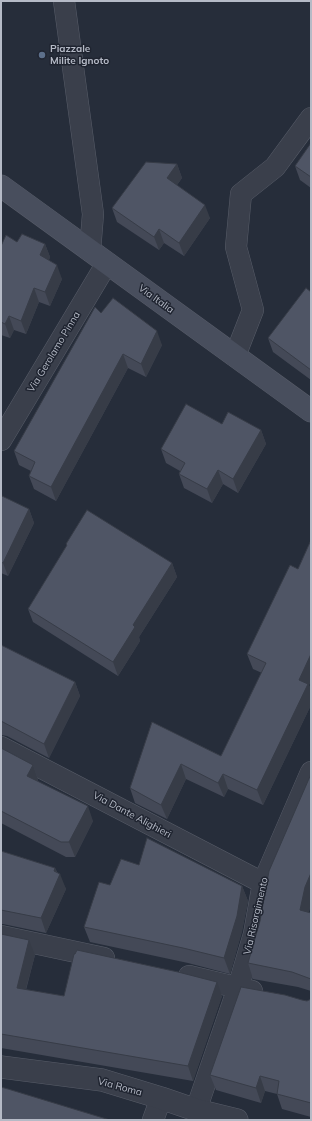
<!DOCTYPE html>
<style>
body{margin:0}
#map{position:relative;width:312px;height:1121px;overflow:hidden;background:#262d3a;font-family:Mulish,sans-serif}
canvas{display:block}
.frame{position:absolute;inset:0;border:2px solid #b5bac6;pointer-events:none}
</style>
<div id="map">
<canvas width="312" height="1121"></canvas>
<div class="frame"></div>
</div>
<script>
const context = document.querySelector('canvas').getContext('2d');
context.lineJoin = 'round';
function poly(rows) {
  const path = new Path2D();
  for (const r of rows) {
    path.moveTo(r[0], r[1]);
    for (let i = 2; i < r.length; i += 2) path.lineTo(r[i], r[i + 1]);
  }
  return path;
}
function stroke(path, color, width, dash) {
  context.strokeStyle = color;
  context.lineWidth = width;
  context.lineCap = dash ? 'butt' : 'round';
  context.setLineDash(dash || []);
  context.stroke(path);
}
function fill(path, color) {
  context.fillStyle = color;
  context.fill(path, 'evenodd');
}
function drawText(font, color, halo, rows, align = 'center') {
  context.font = font + ' Mulish,sans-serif';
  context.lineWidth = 3;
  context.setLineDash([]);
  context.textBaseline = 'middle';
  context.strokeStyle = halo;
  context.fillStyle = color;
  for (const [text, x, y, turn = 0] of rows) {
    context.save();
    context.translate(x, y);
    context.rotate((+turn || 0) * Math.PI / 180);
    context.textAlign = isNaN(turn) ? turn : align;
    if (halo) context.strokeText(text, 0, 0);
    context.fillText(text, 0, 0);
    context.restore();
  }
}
const minor = poly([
 [64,1,93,214,90,251],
 [235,356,253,310,236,247,241,194,275,167,311,118],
 [1,440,107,263],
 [1,747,263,883],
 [1,936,104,958],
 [189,976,252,991],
 [196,1110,238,988,254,934,263,883,311,772],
 [153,1120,161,1098]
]);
const tertiary = poly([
 [1,1067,102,1080,161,1098,196,1110,237,1120]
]);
const secondary = poly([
 [1,186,311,411]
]);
const wall = poly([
 [311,143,311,188,300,180,295,166],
 [177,164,182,178,177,185,210,218,184,256,164,243,159,250,117,222,112,208],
 [17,242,45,244,50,257,49,260,62,279,50,306,39,302,26,334,14,330,10,338,1,335,1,246],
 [311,292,311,380,273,352,268,338],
 [101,313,162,345,146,377,128,368,56,501,34,489,29,476,31,471,19,465,14,451],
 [222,424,261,430,266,444,238,493,223,484,212,503,184,488,179,474,180,471,166,463,161,449],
 [1,499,29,509,34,523,8,576,1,573],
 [311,540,311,680,309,685,311,691,311,705,263,805,228,789,224,797,186,779,167,819,135,803,130,788,152,722,221,756,262,673,253,669,247,654,298,569],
 [66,544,172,563,177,577,139,637,140,641,118,676,33,622,28,609,67,546],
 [1,645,75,682,80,696,49,758,7,736,1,735],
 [1,748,33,765,38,780,38,781,93,821,75,857,66,857,1,823],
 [311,774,311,902,309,912,311,913,311,991,298,987,253,979,248,963],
 [1,851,55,868,66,889,46,933,3,924,1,924],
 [139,865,242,886,248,901,242,931,230,974,188,963,90,942,84,927,110,885],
 [1,934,35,955,26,990,64,996,222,996,193,1081,1,1048],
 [311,999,311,1117,282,1109,277,1094,265,1091,261,1103,216,1090,210,1075,302,1000,307,1001]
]);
const shadedWall = poly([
 [177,164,182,178,172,192,167,178],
 [205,205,210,218,184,256,179,243],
 [159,229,164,243,159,250,154,237],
 [45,244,50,257,45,269,40,255],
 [57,265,62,279,50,306,45,292],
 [34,288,39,302,26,334,21,321],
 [9,316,14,330,10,338,5,324],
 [157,331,162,345,146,377,141,364],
 [123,354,128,368,56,501,51,487],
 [261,430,266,444,238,493,233,479],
 [218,470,223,484,212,503,207,489],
 [29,509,34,523,8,576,3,563],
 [172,563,177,577,139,637,140,641,118,676,113,662,133,625],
 [311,654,311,680,309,685,311,691,311,705,263,805,257,790,299,680],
 [75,682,80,696,49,758,44,744],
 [181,764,186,779,167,819,161,805],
 [33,765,38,780,33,791,27,776],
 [223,774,228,789,224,797,218,783],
 [88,806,93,821,75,857,69,842],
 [55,868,59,877,60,874,66,889,46,933,41,918,54,871],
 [311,873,311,902,306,925,300,910,305,887],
 [242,886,248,901,242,931,230,974,224,958],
 [29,940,35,955,22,1003,17,988],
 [217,982,222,996,193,1081,188,1066],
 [260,1076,265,1091,261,1103,256,1088]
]);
const building = poly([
 [311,143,311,177,295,166,311,143],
 [146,162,177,164,167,178,205,205,179,243,159,229,154,237,112,208,146,162],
 [22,234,45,244,40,255,57,265,45,292,34,288,21,321,9,316,5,324,1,322,1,246,6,235,17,242,22,234],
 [306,288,311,292,311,370,268,338,306,288],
 [113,298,157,331,141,364,123,354,51,487,29,476,35,462,14,451,95,307,101,313,113,298],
 [186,404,222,424,228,412,261,430,233,479,218,470,207,489,179,474,185,463,161,449,186,404],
 [2,496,29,509,3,563,1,562,1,499,2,496],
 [87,510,172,563,133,625,135,627,113,662,28,609,67,545,66,544,87,510],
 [311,540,311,654,299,680,308,684,257,790,223,774,218,783,181,764,161,805,130,788,152,722,221,756,266,663,247,654,290,565,298,569,311,540],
 [1,645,75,682,44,744,1,721,1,645],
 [1,748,33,765,27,776,88,806,69,842,61,842,1,811,1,748],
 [311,774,311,873,305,887,300,910,311,913,311,979,292,972,248,963,260,921,269,871,311,774],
 [147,838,242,886,237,916,224,958,183,948,84,927,99,882,110,885,121,859,139,865,147,838],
 [1,851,55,868,54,871,60,874,41,918,1,910,1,851],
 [1,934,29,940,17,988,64,996,74,954,75,954,77,950,178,972,217,982,188,1066,1,1034,1,934],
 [241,987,285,995,302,1000,307,1001,311,999,311,1103,277,1094,279,1081,260,1076,256,1088,210,1075,241,987],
 [1,1087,8,1089,110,1120,1,1120,1,1087]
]);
const markers = [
 [42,55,4,"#5c6f8a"]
];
const poiNames = [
 ["Piazzale",50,49],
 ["Milite Ignoto",50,61]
];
const streetNames = [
 ["Via Italia",156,299,36],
 ["Via Gerolamo Pinna",54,352,-59],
 ["Via Dante Alighieri",132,815,28],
 ["Via Risorgimento",256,916,-77],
 ["Via Roma",120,1087,15]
];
stroke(minor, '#585d69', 22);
stroke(tertiary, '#585d69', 23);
stroke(secondary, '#585d69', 23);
stroke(minor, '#3a3f4b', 21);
stroke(tertiary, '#3a3f4b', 22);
stroke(secondary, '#484e5d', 22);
fill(wall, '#444957');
fill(shadedWall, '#373c47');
fill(building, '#4f5565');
stroke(building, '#373c47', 1);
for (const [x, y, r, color] of markers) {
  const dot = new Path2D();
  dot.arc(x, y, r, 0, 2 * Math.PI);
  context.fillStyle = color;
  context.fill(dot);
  stroke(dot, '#1f2430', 1.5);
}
drawText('bold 10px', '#b5bac6', '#1f2430', poiNames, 'left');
drawText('10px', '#b5bac6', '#1f2430', streetNames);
</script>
